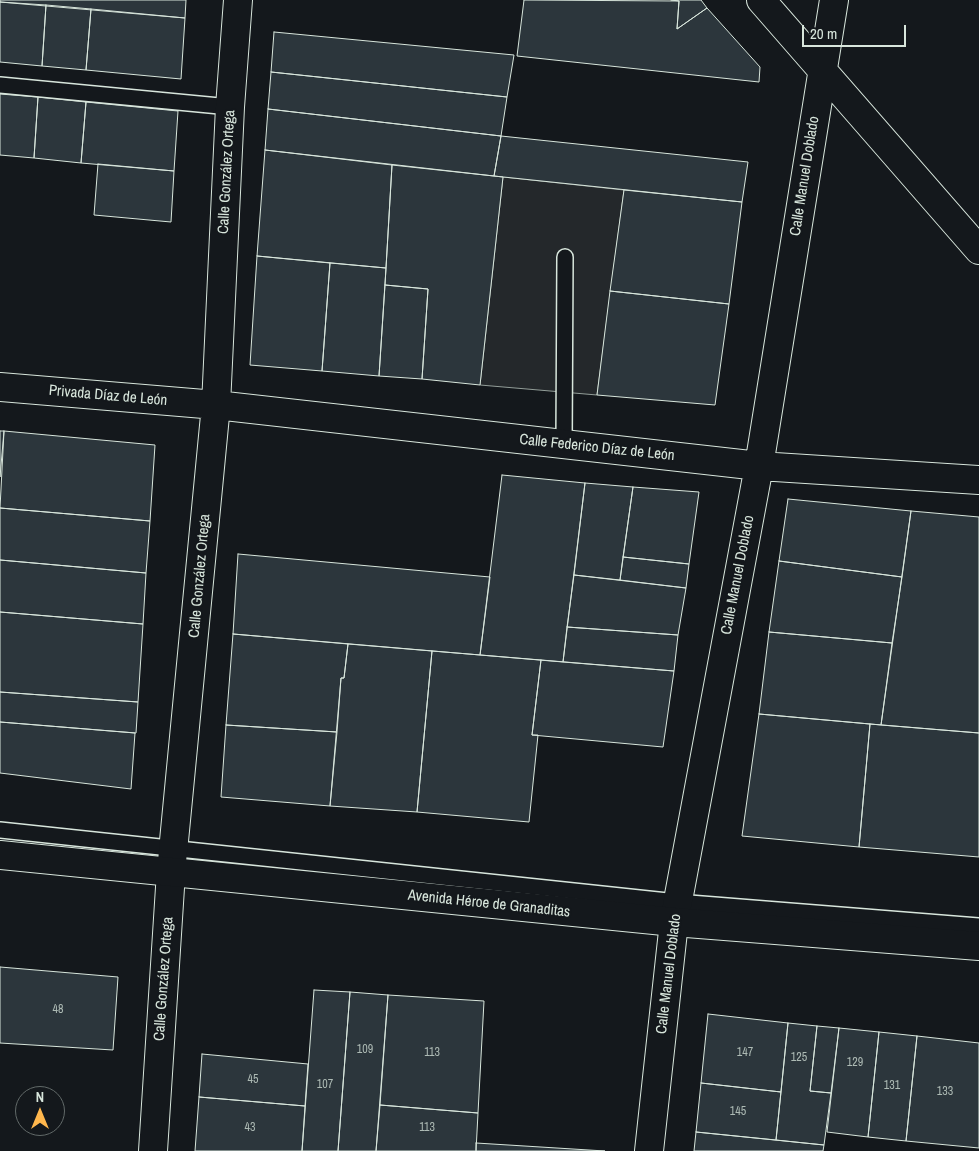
<!DOCTYPE html>
<meta charset="utf-8">
<style>
body{margin:0}
#map{position:relative;width:979px;height:1151px;overflow:hidden;background:#14181c;font-family:"Archivo Narrow",sans-serif}
canvas{display:block}
.north{position:absolute;left:15px;top:1086px;width:50px;height:50px;box-sizing:border-box;background:#14181c;border:1px solid #626a69;border-radius:50%;rotate:0deg;font-size:14px;font-weight:700;line-height:20px;text-align:center;color:#d8e6dc}
.north::after{content:'';display:block;margin:auto;width:18px;height:22px;background:#ffb74d;clip-path:polygon(50% 0,100% 100%,50% 72%,0 100%)}
.scale{position:absolute;left:802px;top:25px;width:104px;height:22px;box-sizing:border-box;border:2px solid #d8e6dc;border-top:0;padding-left:6px;font-size:15px;line-height:18px;white-space:nowrap;color:#d8e6dc;-webkit-text-stroke:4px #14181c;paint-order:stroke}
</style>
<div id="map">
<canvas width="979" height="1151"></canvas>
<div class="north">N</div>
<div class="scale">20 m</div>
</div>
<script>
const context = document.querySelector('canvas').getContext('2d');
context.lineJoin = 'round';
function fill(path, color) {
  context.fillStyle = color;
  context.fill(path, 'evenodd');
}
function poly(rows) {
  const path = new Path2D();
  for (const r of rows) {
    path.moveTo(r[0], r[1]);
    for (let i = 2; i < r.length; i += 2) path.lineTo(r[i], r[i + 1]);
  }
  return path;
}
function stroke(path, color, width, dash) {
  context.strokeStyle = color;
  context.lineWidth = width;
  context.lineCap = dash ? 'butt' : 'round';
  context.setLineDash(dash || []);
  context.stroke(path);
}
function drawText(font, color, halo, rows, align = 'center') {
  context.font = font + ' "Archivo Narrow",sans-serif';
  context.lineWidth = 4;
  context.setLineDash([]);
  context.textBaseline = 'middle';
  context.strokeStyle = halo;
  context.fillStyle = color;
  for (const [text, x, y, turn = 0] of rows) {
    context.save();
    context.translate(x, y);
    context.rotate((+turn || 0) * Math.PI / 180);
    context.textAlign = isNaN(turn) ? turn : align;
    if (halo) context.strokeText(text, 0, 0);
    context.fillText(text, 0, 0);
    context.restore();
  }
}
const parking = poly([
 [503,177,624,190,597,395,480,385,503,177]
]);
const building = poly([
 [0,0,186,0,185,18,0,2,0,0],
 [524,0,679,1,677,29,707,8,760,67,759,82,517,56,524,0],
 [671,0,701,0,707,8,677,29,679,1,671,0],
 [0,2,46,5,42,66,0,62,0,2],
 [46,5,91,9,86,70,42,66,46,5],
 [91,9,185,18,181,79,86,70,91,9],
 [274,32,514,55,507,97,271,72,274,32],
 [271,72,507,97,501,136,268,109,271,72],
 [0,94,38,97,34,158,0,155,0,94],
 [38,97,86,102,81,163,34,158,38,97],
 [86,102,178,111,174,171,81,163,86,102],
 [268,109,501,136,494,176,265,150,268,109],
 [501,136,748,162,742,202,494,176,501,136],
 [265,150,392,165,386,268,257,256,265,150],
 [98,164,174,171,171,222,94,215,98,164],
 [392,165,503,177,480,385,422,379,428,289,385,285,392,165],
 [624,190,742,202,729,304,610,291,624,190],
 [257,256,330,263,322,371,250,365,257,256],
 [330,263,386,268,379,376,322,371,330,263],
 [385,285,428,289,422,379,379,376,385,285],
 [610,291,729,304,715,405,597,395,610,291],
 [0,431,4,431,0,477,0,431],
 [4,431,155,445,150,521,0,508,4,431],
 [502,475,585,483,563,662,480,655,502,475],
 [585,483,633,487,620,580,574,575,585,483],
 [633,487,699,492,689,564,623,557,633,487],
 [788,499,911,511,902,577,779,561,788,499],
 [0,508,150,521,146,573,0,560,0,508],
 [911,511,979,517,979,733,881,725,911,511],
 [238,554,490,577,480,655,233,634,238,554],
 [623,557,689,564,686,588,620,580,623,557],
 [0,560,146,573,143,624,0,612,0,560],
 [779,561,902,577,892,643,769,632,779,561],
 [574,575,686,588,678,635,567,627,574,575],
 [0,612,143,624,138,702,0,692,0,612],
 [567,627,678,635,674,671,563,662,567,627],
 [769,632,892,643,881,725,759,714,769,632],
 [233,634,348,644,344,678,341,678,337,732,226,725,233,634],
 [348,644,432,651,417,812,330,806,341,678,344,678,348,644],
 [432,651,541,660,532,735,538,735,529,822,417,812,432,651],
 [541,660,674,671,663,747,532,735,541,660],
 [0,692,138,702,136,733,0,722,0,692],
 [759,714,870,724,859,847,742,836,759,714],
 [0,722,135,733,131,789,0,773,0,722],
 [870,724,979,733,979,857,859,847,870,724],
 [226,725,337,732,330,806,221,797,226,725],
 [0,967,118,977,113,1050,0,1043,0,967],
 [314,990,350,992,338,1151,302,1151,314,990],
 [350,992,388,995,376,1151,338,1151,350,992],
 [388,995,484,1001,478,1113,380,1105,388,995],
 [708,1014,788,1023,781,1092,701,1083,708,1014],
 [788,1023,817,1026,810,1091,831,1093,824,1145,776,1140,788,1023],
 [817,1026,839,1028,831,1093,810,1091,817,1026],
 [839,1028,879,1032,868,1137,827,1132,839,1028],
 [879,1032,917,1036,906,1141,868,1137,879,1032],
 [917,1036,979,1043,979,1148,906,1141,917,1036],
 [202,1054,308,1064,305,1106,199,1097,202,1054],
 [701,1083,781,1092,776,1140,696,1132,701,1083],
 [199,1097,305,1106,302,1151,195,1151,199,1097],
 [380,1105,478,1113,476,1151,376,1151,380,1105],
 [696,1132,824,1145,823,1151,694,1151,696,1132],
 [476,1143,605,1151,476,1151,476,1143]
]);
const service = poly([
 [0,85,230,107],
 [564,444,565,257],
 [0,830,677,902,979,926]
]);
const minor = poly([
 [761,0,979,250],
 [0,387,216,405,759,466,979,480],
 [153,1151,171,872,216,405,230,107,238,0],
 [649,1151,674,922,759,466,834,0]
]);
const primary = poly([
 [0,855,674,922,979,946]
]);
const numberNames = [
 ["48",58,1010],
 ["109",365,1050],
 ["113",432,1053],
 ["147",745,1053],
 ["125",799,1058],
 ["129",855,1063],
 ["45",253,1080],
 ["107",325,1085],
 ["131",892,1086],
 ["133",945,1092],
 ["145",738,1112],
 ["43",250,1128],
 ["113",427,1128]
];
const streetNames = [
 ["Calle González Ortega",227,172,-87],
 ["Calle Manuel Doblado",805,176,-81],
 ["Privada Díaz de León",108,396,5],
 ["Calle Federico Díaz de León",597,448,6],
 ["Calle Manuel Doblado",738,575,-79],
 ["Calle González Ortega",200,576,-85],
 ["Avenida Héroe de Granaditas",489,904,6],
 ["Calle Manuel Doblado",669,974,-83],
 ["Calle González Ortega",164,979,-86]
];
fill(parking, '#24282b');
stroke(parking, '#939e99', 1);
fill(building, '#2c363c');
stroke(building, '#d8e6dc', 1);
stroke(service, '#d8e6dc', 18);
stroke(minor, '#d8e6dc', 30);
stroke(primary, '#d8e6dc', 30);
stroke(service, '#14181c', 15);
stroke(minor, '#14181c', 28);
stroke(primary, '#14181c', 28);
drawText('12px', '#adbab4', null, numberNames);
drawText('15px', '#d8e6dc', '#14181c', streetNames);
</script>
